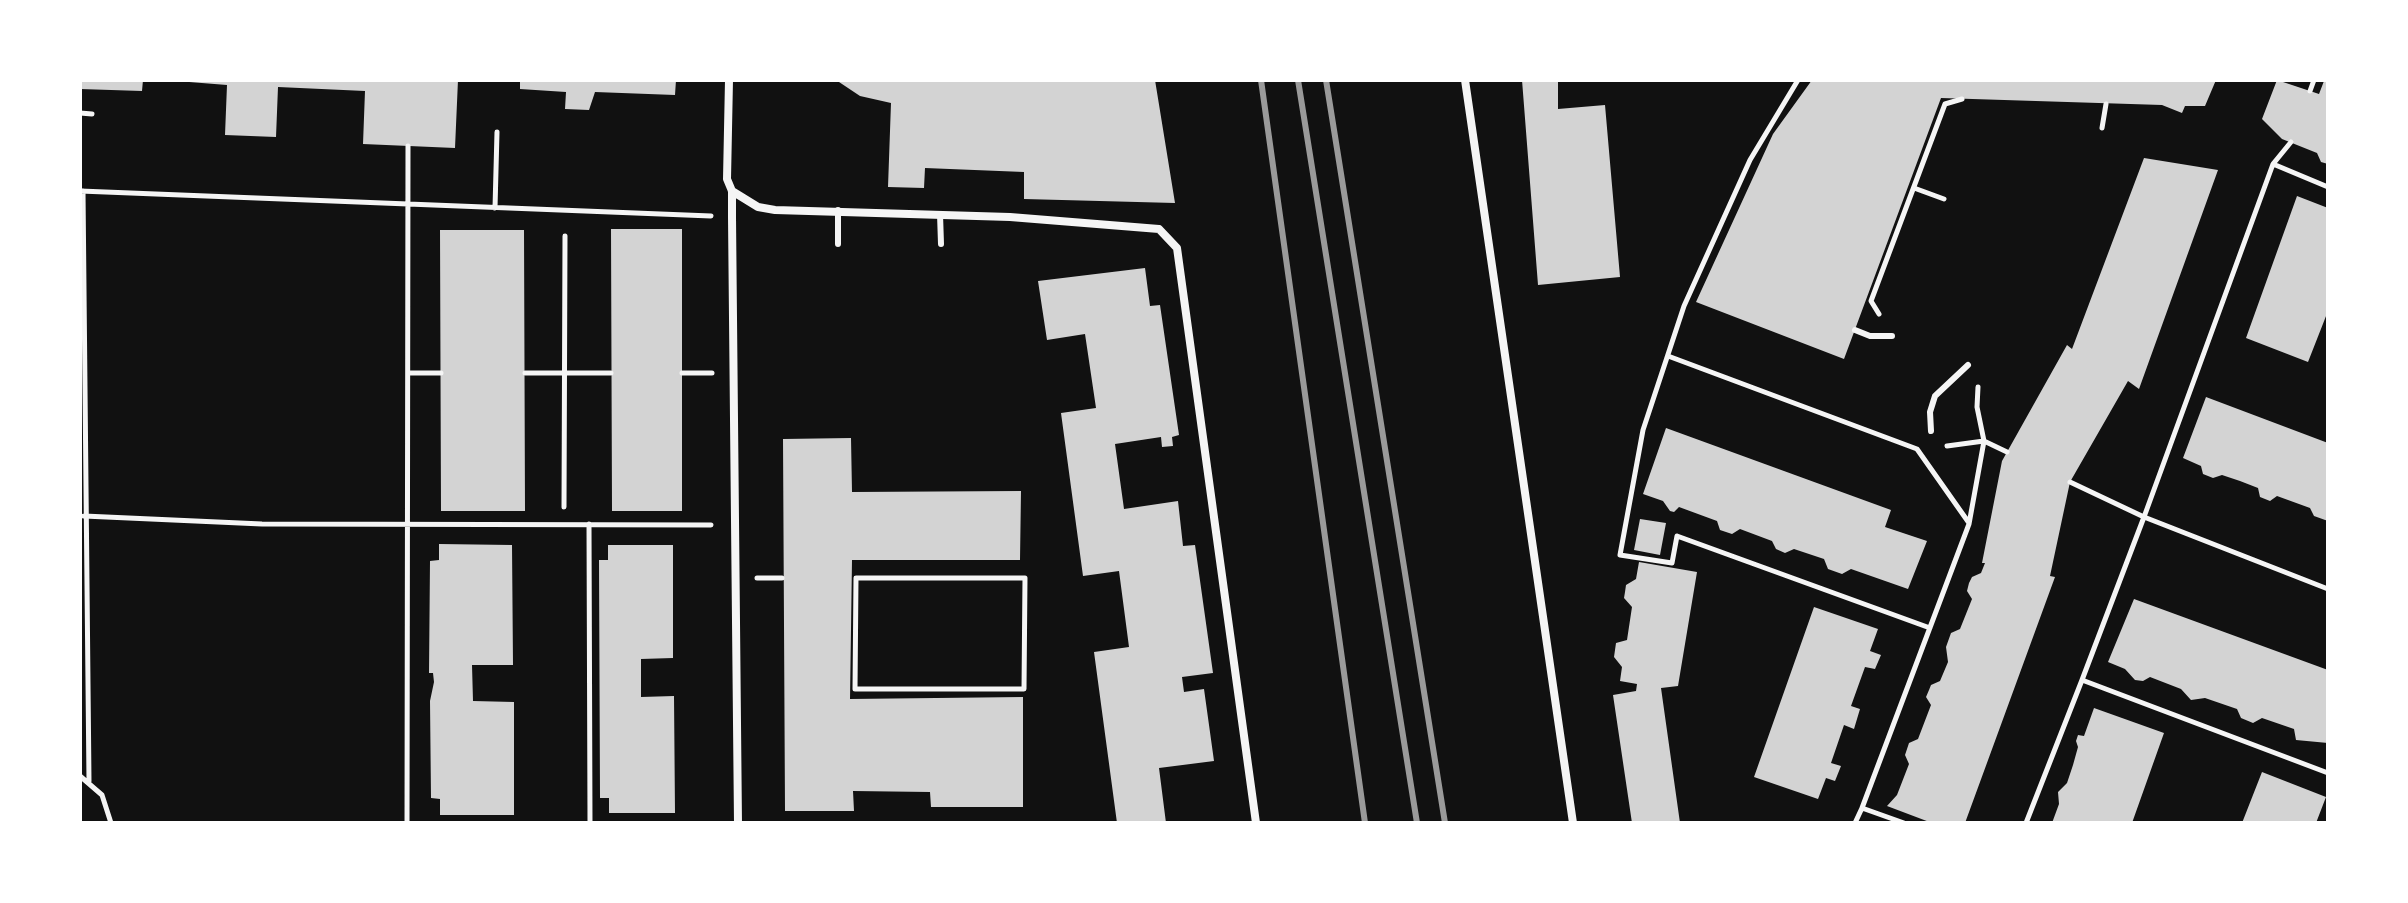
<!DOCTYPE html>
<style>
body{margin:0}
#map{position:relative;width:2408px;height:903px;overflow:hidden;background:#111;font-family:Arial,sans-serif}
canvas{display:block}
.frame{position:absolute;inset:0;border:82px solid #fff;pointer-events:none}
</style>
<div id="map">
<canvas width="2408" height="903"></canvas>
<div class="frame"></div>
</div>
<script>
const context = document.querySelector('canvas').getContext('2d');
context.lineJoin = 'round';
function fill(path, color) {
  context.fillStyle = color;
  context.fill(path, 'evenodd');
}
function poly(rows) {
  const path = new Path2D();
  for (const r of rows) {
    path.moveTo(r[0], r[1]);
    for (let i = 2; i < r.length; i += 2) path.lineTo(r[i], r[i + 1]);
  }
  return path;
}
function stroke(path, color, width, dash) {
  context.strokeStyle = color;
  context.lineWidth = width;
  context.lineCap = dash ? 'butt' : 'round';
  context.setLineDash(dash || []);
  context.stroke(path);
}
const building = poly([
 [80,80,143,80,142,91,80,89],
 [164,80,458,80,455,148,363,144,365,91,278,87,276,137,225,135,227,85],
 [520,80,676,80,675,95,595,92,589,110,565,109,566,92,520,89],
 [836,80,1155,80,1175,203,1024,199,1024,172,925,168,924,188,888,187,891,103,860,96],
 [1522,80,1558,80,1558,109,1605,105,1620,277,1538,285],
 [1812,80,2216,80,2205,106,2185,106,2182,113,2162,105,1941,98,1844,359,1696,302,1773,134],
 [2277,80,2319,94,2324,81,2328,83,2328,164,2321,162,2317,153,2282,139,2262,119],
 [2144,158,2218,170,2139,389,2128,381,2070,482,2050,576,2055,577,1965,823,1932,823,1887,806,1897,795,1909,764,1905,755,1909,743,1918,739,1931,705,1926,697,1929,690,1931,685,1940,681,1948,662,1946,647,1951,633,1960,629,1972,599,1967,591,1969,583,1972,577,1981,573,1985,563,1982,563,2002,461,2067,345,2072,349],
 [2297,196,2328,208,2328,311,2308,362,2246,338],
 [611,229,682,229,682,511,612,511],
 [440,230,524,230,525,511,441,511],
 [1145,268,1150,306,1160,305,1179,435,1172,437,1173,446,1162,447,1161,437,1115,444,1124,509,1178,501,1183,546,1195,545,1213,673,1182,677,1184,692,1204,689,1214,761,1159,768,1166,823,1117,823,1094,652,1129,647,1119,571,1083,576,1061,413,1096,408,1085,334,1047,340,1038,281],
 [2206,397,2328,443,2328,521,2314,516,2310,508,2277,496,2270,501,2260,497,2258,488,2240,481,2222,475,2213,478,2203,474,2201,466,2183,458],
 [1666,428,1891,510,1885,527,1927,541,1908,589,1851,569,1842,574,1828,569,1824,559,1794,549,1785,553,1776,549,1772,541,1740,529,1732,534,1720,530,1717,521,1679,507,1674,512,1670,511,1663,501,1643,494],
 [851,438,852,492,1021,491,1020,560,852,560,850,699,1023,697,1023,807,931,807,930,792,853,791,854,811,785,811,783,439],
 [1640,519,1666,523,1660,555,1634,550],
 [439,544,512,545,513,665,472,665,473,701,514,702,514,815,440,815,440,799,431,798,430,701,434,682,433,673,429,673,430,561,439,560],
 [608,545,673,545,673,658,641,659,641,697,674,696,675,813,609,813,609,798,600,798,599,560,608,560],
 [1639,562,1697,572,1678,686,1661,688,1680,823,1632,823,1613,695,1636,691,1637,684,1620,681,1622,667,1614,657,1616,643,1627,640,1632,607,1624,598,1625,592,1626,585,1636,579],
 [2134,599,2328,670,2328,743,2296,740,2294,729,2262,718,2253,723,2241,718,2237,709,2205,698,2191,700,2181,689,2150,677,2143,681,2135,680,2125,669,2108,662],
 [1814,607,1878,629,1870,651,1881,655,1875,669,1865,667,1851,706,1860,709,1854,729,1844,725,1831,763,1841,766,1835,781,1826,778,1818,799,1754,777],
 [2094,708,2164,733,2132,823,2052,823,2059,804,2058,792,2067,783,2073,765,2078,747,2076,741,2078,735,2084,736],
 [2262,772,2326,797,2316,823,2242,823]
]);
const path = poly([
 [1798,80,1750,160,1684,306,1643,430,1620,555,1672,563,1677,536,1930,628],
 [2310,91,2314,80],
 [80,113,92,114],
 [2102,128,2106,104],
 [2291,142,2273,164,2328,187],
 [1914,188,1944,199],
 [80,191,711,216],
 [83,191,89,781],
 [495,208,497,132],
 [1879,314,1871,301,1945,104,1962,99],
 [1668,356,1917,449,1969,523],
 [408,373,441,373],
 [525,373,611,373],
 [682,373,712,373],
 [1947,446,1984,441,2007,452],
 [2070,482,2144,517,2273,164],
 [564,507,565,236],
 [84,516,262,524,711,525],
 [589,524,590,823],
 [757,578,782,578],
 [856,578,1025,578,1024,689,855,689,856,578],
 [2328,589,2144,517,2082,680,2328,773],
 [80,776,102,795,111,823],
 [407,823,408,146],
 [1855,823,1862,808],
 [1904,823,1862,808,1969,524,1984,441,1977,407,1978,387],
 [2026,823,2082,680]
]);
const service = poly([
 [940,214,941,244],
 [838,244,838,210],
 [1855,330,1870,336,1892,336],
 [1931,431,1930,412,1935,396,1968,365]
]);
const minor = poly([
 [729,80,727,179,732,191,732,217,738,823],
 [1465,80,1573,823],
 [732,191,758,207,775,210,1010,217,1159,229,1177,248,1256,823]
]);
const rail = poly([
 [1261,80,1365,823],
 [1298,80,1417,823],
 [1326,80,1445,823]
]);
fill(building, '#d3d3d3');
stroke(path, '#f5f5f5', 5);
stroke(service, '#f5f5f5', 6);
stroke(minor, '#f5f5f5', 8);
stroke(rail, '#9a9a9a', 6);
</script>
